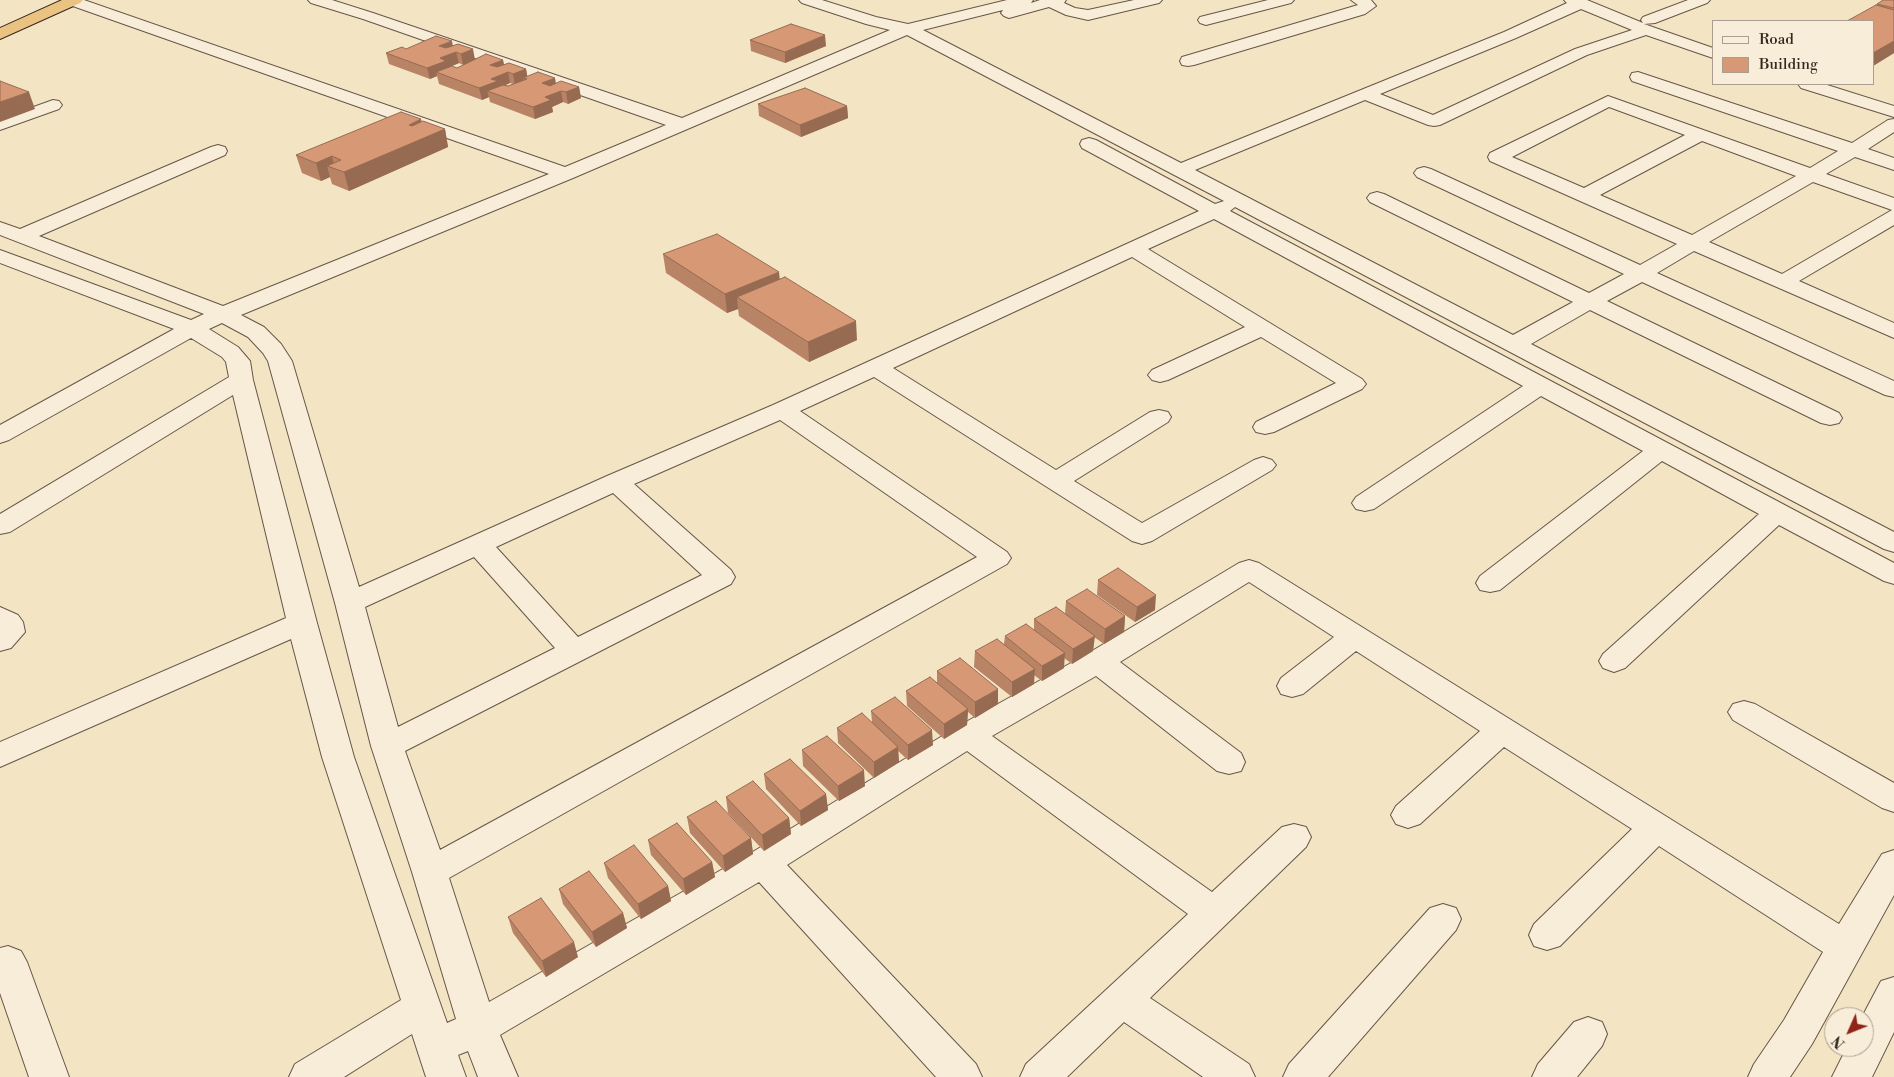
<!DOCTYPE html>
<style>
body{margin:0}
#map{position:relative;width:1894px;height:1077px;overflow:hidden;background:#f3e4c4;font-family:"Libre Bodoni",serif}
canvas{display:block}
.legend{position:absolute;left:1712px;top:20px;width:162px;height:65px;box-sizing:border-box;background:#f7edd9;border:1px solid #ab9d8f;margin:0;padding:6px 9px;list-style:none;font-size:15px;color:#38261f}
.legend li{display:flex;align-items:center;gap:10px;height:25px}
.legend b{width:25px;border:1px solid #ab9d8f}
.north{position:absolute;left:1824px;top:1007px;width:50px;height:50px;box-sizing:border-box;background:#f7edd9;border:1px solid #ab9d8f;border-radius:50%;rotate:226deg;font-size:14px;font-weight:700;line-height:20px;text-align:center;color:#38261f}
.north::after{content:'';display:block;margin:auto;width:18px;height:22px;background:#8f2418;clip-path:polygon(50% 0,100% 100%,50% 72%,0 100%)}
</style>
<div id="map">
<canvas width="1894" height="1077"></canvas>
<ul class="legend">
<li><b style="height:6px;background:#f7edd9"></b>Road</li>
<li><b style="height:14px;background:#d79975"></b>Building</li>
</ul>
<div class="north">N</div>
</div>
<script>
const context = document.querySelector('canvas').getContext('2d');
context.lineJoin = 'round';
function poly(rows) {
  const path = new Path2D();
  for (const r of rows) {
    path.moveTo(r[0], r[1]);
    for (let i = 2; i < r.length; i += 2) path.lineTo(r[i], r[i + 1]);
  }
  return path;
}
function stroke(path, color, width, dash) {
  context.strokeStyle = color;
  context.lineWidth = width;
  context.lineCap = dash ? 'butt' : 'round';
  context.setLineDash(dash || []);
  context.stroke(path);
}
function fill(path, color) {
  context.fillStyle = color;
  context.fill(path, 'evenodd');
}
const minor = poly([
 [65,0,84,0,565,167,666,125,363,19,311,3,308,0,332,0,373,13,682,118,890,30,866,24,802,3,799,0,822,0,876,17,908,24,1007,0,1033,0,1031,3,1040,0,1066,0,1064,3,1075,8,1088,10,1134,0,1162,0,1159,3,1088,20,1066,15,1049,7,1009,18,1004,16,1001,13,1003,10,923,30,1181,163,1504,32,1567,3,1564,0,1587,0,1643,23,1641,20,1643,17,1688,0,1710,0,1707,3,1655,23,1644,24,1713,48,1713,58,1646,35,1587,55,1440,125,1434,126,1428,125,1365,100,1195,170,1513,335,1573,302,1370,202,1367,198,1370,194,1377,192,1384,194,1589,293,1624,274,1417,177,1414,173,1417,169,1424,167,1431,169,1640,265,1677,244,1490,161,1488,157,1490,153,1608,96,1810,168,1838,151,1632,81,1630,77,1632,73,1638,72,1852,143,1888,120,1894,119,1894,132,1868,149,1894,158,1894,170,1855,157,1826,174,1894,198,1894,225,1799,281,1894,323,1894,338,1694,251,1657,273,1894,381,1894,397,1885,395,1642,282,1607,301,1839,413,1842,418,1839,423,1830,425,1821,423,1590,310,1531,344,1894,532,1894,552,1884,549,1235,207,1230,211,1894,563,1894,584,1884,581,1779,525,1625,668,1614,672,1603,668,1599,661,1603,654,1759,514,1662,461,1500,590,1490,592,1480,590,1476,583,1480,576,1643,451,1541,396,1374,509,1365,511,1356,509,1352,503,1356,497,1523,386,1214,219,1148,249,1362,379,1366,384,1362,389,1274,432,1265,434,1256,432,1253,427,1256,422,1336,383,1261,337,1168,380,1160,382,1152,380,1148,375,1152,370,1245,327,1132,257,893,368,1056,470,1150,412,1159,410,1168,412,1171,417,1168,422,1074,481,1142,523,1254,460,1263,457,1272,460,1276,465,1272,470,1152,541,1142,544,1132,541,874,377,800,411,1007,552,1011,558,1007,564,449,878,489,1002,751,853,957,727,1087,654,1239,563,1249,560,1259,563,1839,924,1882,854,1894,850,1894,895,1812,1044,1790,1077,1748,1077,1754,1064,1784,1020,1823,952,1659,846,1560,946,1547,950,1534,946,1529,935,1534,924,1632,829,1504,747,1420,824,1408,828,1396,824,1391,815,1396,806,1480,731,1356,651,1303,694,1292,697,1281,694,1277,686,1281,678,1334,637,1249,582,1120,662,1241,753,1245,762,1241,771,1229,774,1217,771,1096,676,992,736,1212,892,1282,827,1294,824,1306,827,1311,837,1306,847,1150,998,1249,1064,1255,1077,1203,1077,1124,1022,1067,1077,1020,1077,1026,1064,1188,914,967,751,787,865,976,1064,982,1077,936,1077,759,882,500,1035,518,1077,478,1077,468,1051,458,1055,466,1077,426,1077,412,1034,344,1077,289,1077,295,1064,401,1000,322,757,291,639,0,767,0,742,286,618,233,395,10,532,0,534,0,514,229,377,226,362,222,357,191,338,9,440,0,443,0,425,174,329,0,263,0,250,191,320,204,314,0,235,0,222,20,229,211,147,218,145,225,147,227,151,225,155,39,236,223,306,549,174,67,4,65,0],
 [1581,9,1632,30,1575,49,1433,115,1380,94,1516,38,1581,9],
 [907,35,1224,201,1215,204,1096,140,1089,138,1082,140,1080,144,1082,148,1199,211,773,405,607,476,359,587,292,361,281,344,264,327,241,315,573,178,907,35],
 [1609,107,1685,135,1584,188,1512,157,1609,107],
 [1702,141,1796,176,1692,235,1600,195,1702,141],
 [1813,182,1892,210,1782,274,1709,242,1813,182],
 [222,323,248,337,263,353,268,361,335,603,371,746,412,872,456,1019,447,1023,354,757,317,623,253,380,250,361,238,347,209,329,222,323],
 [780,420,977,557,440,850,405,751,731,584,735,577,731,570,634,484,780,420],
 [613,493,702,575,578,637,496,547,613,493],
 [474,557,555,648,398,727,365,607,474,557],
 [1268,0,1294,0,1291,3,1206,25,1200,23,1198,20,1200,17,1268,0],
 [1351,0,1371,0,1376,6,1365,14,1194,65,1188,66,1182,65,1180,61,1182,57,1358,5,1351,0],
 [1798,84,1824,84,1894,106,1894,117,1801,88,1798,84],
 [53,100,59,101,62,105,59,109,0,130,0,119,53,100],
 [0,607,18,615,23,622,25,632,11,648,0,651,0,607],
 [1744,701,1755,704,1894,783,1894,812,1882,808,1733,720,1728,712,1733,704,1744,701],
 [1443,904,1456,908,1461,919,1456,930,1328,1077,1283,1077,1289,1064,1430,908,1443,904],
 [8,946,21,951,27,962,69,1077,29,1077,0,993,0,948,8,946],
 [1894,977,1894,1032,1872,1077,1832,1077,1847,1047,1864,1047,1864,1017,1862,1017,1881,981,1894,977],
 [1588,1017,1602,1022,1607,1034,1602,1046,1577,1077,1532,1077,1538,1064,1574,1022,1588,1017]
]);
const highway = poly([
 [62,0,83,0,80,3,0,39,0,28,62,0]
]);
const wall = poly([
 [1894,0,1894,53,1873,66,1876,5,1877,4],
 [750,40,826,46,785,63,751,51],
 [453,45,475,60,503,60,504,65,526,69,527,76,556,83,579,87,581,98,568,104,563,102,552,107,553,112,535,119,490,102,489,97,482,100,439,84,437,76,430,79,389,64,386,53,406,49],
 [459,63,463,65,469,63,457,68,447,68],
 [510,83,513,84,508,86,505,85],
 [758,104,847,106,848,118,801,137,759,116],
 [422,122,445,129,448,147,349,191,332,184,330,177,321,181,302,173,296,155],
 [663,254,780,279,857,340,809,362,739,316,738,309,727,313,666,273],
 [1098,580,1155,610,1135,622,1097,595],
 [1066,601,1125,616,1124,632,1104,644,1094,637,1093,651,1072,664,1064,658,1064,668,1042,681,1034,675,1034,684,1012,697,974,667,975,651,1004,644,1005,636,1034,629,1034,619,1065,614],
 [937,671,998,704,975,718,968,712,967,725,944,739,907,706,906,691,937,683],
 [871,711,933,745,908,760,898,751,899,762,874,778,838,743,837,728,872,722],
 [802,750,865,786,839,801,803,766],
 [764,774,826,794,828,810,801,826,766,789],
 [726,797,789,818,791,834,764,851,728,813],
 [687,817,751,838,753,854,725,872,690,833],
 [648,840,712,862,715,877,686,895,651,855],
 [604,863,668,886,671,901,641,919,608,878],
 [559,889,623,913,627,928,596,947,563,904],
 [508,917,578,957,546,977,513,933]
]);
const shadedWall = poly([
 [825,35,826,46,785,63,785,52],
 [452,41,454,52,439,46],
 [1894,41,1894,53,1873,66,1873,53],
 [473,49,475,60,463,65,461,54],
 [456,52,459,63,447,68,448,72,436,72,437,76,430,79,427,68,440,58],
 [503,60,505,71,490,65],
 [526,69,528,80,527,79,523,78,524,81,515,85,513,74],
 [508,72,510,83,499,88,487,91,489,97,482,100,479,88,491,79],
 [555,78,557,89,542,83],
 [579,87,581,98,568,104,566,92],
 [561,91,563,102,552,107,553,112,535,119,533,107,545,97],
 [29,92,35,109,0,122,0,102],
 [847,106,848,118,801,137,800,125],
 [421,119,426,137,409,125],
 [445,129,448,147,349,191,344,172],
 [332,156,335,169,327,166,330,177,321,181,316,163],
 [779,272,781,291,737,297,738,309,727,313,725,294],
 [856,321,857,340,809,362,808,342],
 [1156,595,1155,610,1135,622,1137,607],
 [1125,616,1124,632,1104,644,1105,629],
 [1095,636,1093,651,1072,664,1073,649],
 [1065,653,1064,668,1042,681,1042,666],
 [1035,669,1034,684,1012,697,1012,682],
 [998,689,998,704,975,718,975,702],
 [968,709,967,725,944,739,944,724],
 [932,730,933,745,908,760,908,745],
 [898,747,899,762,874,778,874,762],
 [864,770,865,786,839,801,838,786],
 [826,794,828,810,801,826,800,811],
 [789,818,791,834,764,851,762,835],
 [751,838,753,854,725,872,723,856],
 [712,862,715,877,686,895,683,879],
 [668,886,671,901,641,919,638,904],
 [623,913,627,928,596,947,592,932],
 [574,942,578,957,546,977,542,961]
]);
const building = poly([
 [1883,0,1894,0,1894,8,1877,4,1883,0],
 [1876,5,1894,10,1894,41,1873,53,1873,21,1847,21,1876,5],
 [791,24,825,35,785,52,750,40,791,24],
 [436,36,452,41,439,46,446,48,458,44,473,49,461,54,456,52,440,58,446,61,427,68,386,53,402,47,406,49,436,36],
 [486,54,503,60,490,65,497,67,509,63,526,69,513,74,508,72,491,79,498,81,479,88,436,72,452,66,457,68,486,54],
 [538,72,555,78,542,83,550,86,561,81,579,87,566,92,561,91,545,97,551,100,533,107,487,91,503,85,508,86,527,79,523,78,538,72],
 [0,81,29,92,0,102,0,81],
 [805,88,847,106,800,125,758,104,805,88],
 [401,112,421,119,409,125,412,126,423,121,445,129,344,172,327,166,341,160,332,156,316,163,296,155,401,112],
 [717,234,779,272,725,294,663,254,717,234],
 [785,277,856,321,808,342,737,297,785,277],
 [1118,568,1156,595,1137,607,1098,580,1118,568],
 [1087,589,1125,616,1105,629,1066,601,1087,589],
 [1056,607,1095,636,1073,649,1034,619,1056,607],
 [1026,624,1065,653,1042,666,1005,636,1026,624],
 [997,639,1035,669,1012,682,975,651,997,639],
 [960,658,998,689,975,702,937,671,960,658],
 [930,677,968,709,944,724,906,691,930,677],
 [895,697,932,730,908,745,871,711,895,697],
 [862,713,898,747,874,762,837,728,862,713],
 [827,736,864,770,838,786,802,750,827,736],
 [790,759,826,794,800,811,764,774,790,759],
 [753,781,789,818,762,835,726,797,753,781],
 [716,801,751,838,723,856,687,817,716,801],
 [677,823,712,862,683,879,648,840,677,823],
 [634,845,668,886,638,904,604,863,634,845],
 [589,871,623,913,592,932,559,889,589,871],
 [541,898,574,942,542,961,508,917,541,898]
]);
stroke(minor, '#675648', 2);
stroke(highway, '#38261f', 2);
fill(minor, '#f7edd9');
fill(highway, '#eac282');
fill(wall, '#b98465');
fill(shadedWall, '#966b52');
fill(building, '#d79975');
stroke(building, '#966b52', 1);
</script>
